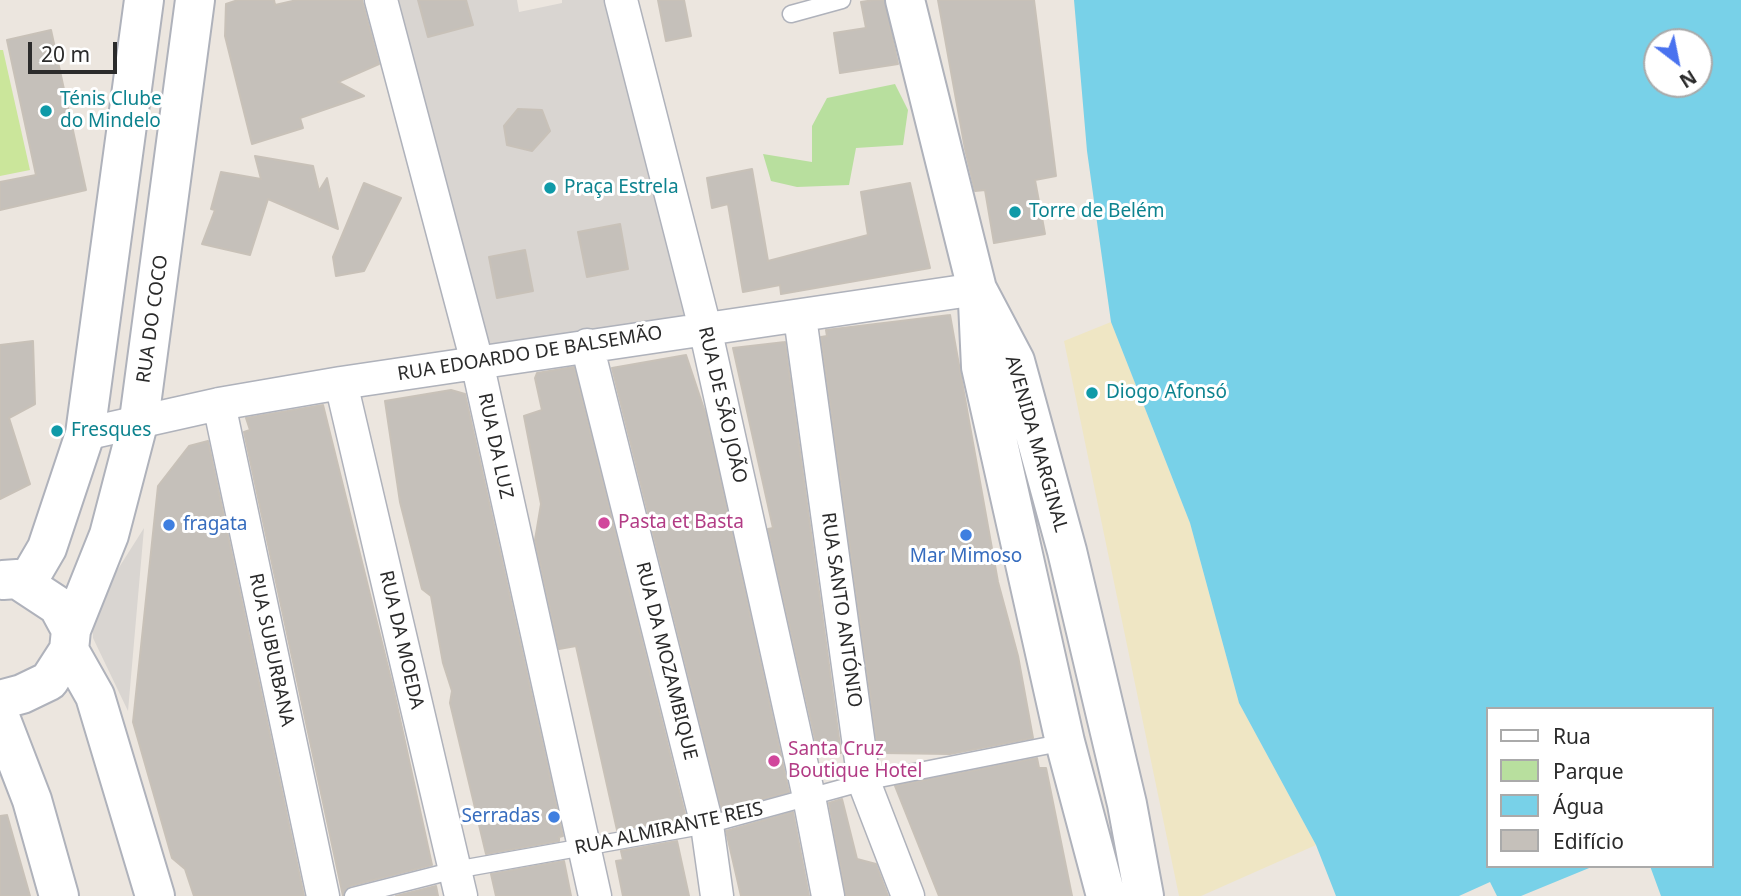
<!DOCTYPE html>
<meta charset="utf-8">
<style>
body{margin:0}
#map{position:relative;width:1741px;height:896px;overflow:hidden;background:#ece6df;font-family:"Noto Sans",sans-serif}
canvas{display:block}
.legend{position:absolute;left:1486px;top:707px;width:228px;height:161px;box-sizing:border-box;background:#fff;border:2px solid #aaa;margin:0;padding:9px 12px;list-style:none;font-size:21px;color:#2b2b2b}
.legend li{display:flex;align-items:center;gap:14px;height:35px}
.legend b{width:35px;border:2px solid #aaa}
.north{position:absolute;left:1643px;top:28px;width:70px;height:70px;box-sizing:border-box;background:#fff;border:2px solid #aaa;border-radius:50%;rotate:148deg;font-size:19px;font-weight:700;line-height:28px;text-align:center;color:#2b2b2b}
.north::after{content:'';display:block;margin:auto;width:24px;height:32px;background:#4972ef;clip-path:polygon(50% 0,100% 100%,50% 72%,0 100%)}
.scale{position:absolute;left:28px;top:42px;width:89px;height:32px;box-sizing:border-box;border:4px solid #2b2b2b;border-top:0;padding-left:9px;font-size:21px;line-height:24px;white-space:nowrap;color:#2b2b2b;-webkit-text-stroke:5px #fff;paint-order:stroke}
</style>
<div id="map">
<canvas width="1741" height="896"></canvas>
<ul class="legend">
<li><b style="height:9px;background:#fff"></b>Rua</li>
<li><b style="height:19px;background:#b8df9e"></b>Parque</li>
<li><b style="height:19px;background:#78d1e8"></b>Água</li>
<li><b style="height:19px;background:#c5c0ba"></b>Edifício</li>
</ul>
<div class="north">N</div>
<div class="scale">20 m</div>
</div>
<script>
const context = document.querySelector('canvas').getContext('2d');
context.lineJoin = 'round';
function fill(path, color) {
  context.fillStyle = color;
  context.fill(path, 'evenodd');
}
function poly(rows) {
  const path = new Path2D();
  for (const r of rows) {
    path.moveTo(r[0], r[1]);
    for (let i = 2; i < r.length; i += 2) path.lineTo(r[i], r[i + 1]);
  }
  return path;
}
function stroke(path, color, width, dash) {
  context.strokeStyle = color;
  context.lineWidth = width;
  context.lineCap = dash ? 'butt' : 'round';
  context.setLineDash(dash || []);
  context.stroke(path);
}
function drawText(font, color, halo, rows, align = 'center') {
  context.font = font + ' "Noto Sans",sans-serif';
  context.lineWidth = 6;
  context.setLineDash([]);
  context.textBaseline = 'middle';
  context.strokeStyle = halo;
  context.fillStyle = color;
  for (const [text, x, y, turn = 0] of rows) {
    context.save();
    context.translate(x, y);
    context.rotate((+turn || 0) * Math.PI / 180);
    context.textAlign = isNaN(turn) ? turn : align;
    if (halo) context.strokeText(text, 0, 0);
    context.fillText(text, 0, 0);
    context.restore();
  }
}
const green = poly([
 [895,84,908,110,903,145,856,148,849,185,797,187,771,181,763,154,812,162,812,126,827,98]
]);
const sand = poly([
 [1111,322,1190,523,1239,703,1316,845,1201,896,1179,896,1064,341]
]);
const pitch = poly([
 [0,50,3,50,30,170,0,176]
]);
const plaza = poly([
 [383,0,418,0,428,36,466,0,517,0,519,12,562,3,562,0,621,0,705,328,477,362],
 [542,110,550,131,532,151,507,145],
 [620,224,628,269,587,277,578,232],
 [525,251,533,291,497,298,489,258],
 [144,528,128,711,93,638,92,610]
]);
const water = poly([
 [1074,0,1741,0,1741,896,1661,896,1650,866,1711,866,1711,709,1487,709,1487,866,1594,866,1521,896,1497,896,1490,882,1459,896,1336,896,1316,845,1239,703,1190,523,1111,322,1087,151],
 [1657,42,1699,42,1699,84,1657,84]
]);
const building = poly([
 [238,0,274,0,275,5,297,0,362,0,379,64,338,82,364,96,300,118,303,128,252,144,225,36,226,4,238,0],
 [418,0,466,0,473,25,428,37,418,0],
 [658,0,684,0,691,36,666,41,658,0],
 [874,0,884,0,898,64,840,73,834,33,866,28,861,2,874,0],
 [938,0,1034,0,1056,176,1035,180,1045,234,994,243,985,190,975,191,965,149,938,0],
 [51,30,86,190,0,210,0,182,36,175,7,40,51,30],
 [518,109,542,110,550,131,532,151,507,145,504,126,518,109],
 [255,156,313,166,319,191,327,178,338,229,268,199,250,255,202,244,215,210,211,209,221,172,261,179,255,156],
 [752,169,768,261,868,235,861,192,910,183,930,268,781,294,780,285,743,292,728,204,712,208,707,178,752,169],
 [364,183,401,198,364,271,336,276,333,257,364,183],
 [620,224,628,269,587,277,578,232,620,224],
 [525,250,533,291,497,298,489,257,525,250],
 [950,315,998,582,1018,656,1033,738,950,754,882,753,878,750,821,337,827,336,826,330,950,315],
 [33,341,35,404,9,418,30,484,0,499,0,345,33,341],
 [785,342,841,753,818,752,768,529,773,528,733,348,785,342],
 [686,355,706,415,789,792,722,810,612,368,686,355],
 [574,367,686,818,617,830,576,646,559,649,535,540,541,504,524,416,542,410,535,378,537,373,574,367],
 [451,390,465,394,563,836,559,837,559,841,486,854,450,703,452,691,443,663,431,596,422,589,400,502,385,401,451,390],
 [323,405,393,687,432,865,350,886,343,896,244,432,250,430,246,418,323,405],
 [208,441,304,896,194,896,185,869,172,858,133,722,158,486,189,446,208,441],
 [1037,758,1039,768,1046,768,1072,896,939,896,895,786,1037,758],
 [842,799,857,859,876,864,888,896,846,896,829,803,842,799],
 [793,812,809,896,741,896,726,831,793,812],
 [7,815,30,896,0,896,0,816,7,815],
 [677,841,689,896,623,896,616,861,623,860,621,851,677,841],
 [564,861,571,896,496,896,491,874,564,861],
 [436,886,438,896,396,896,436,886]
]);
const lane = poly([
 [791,14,842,0],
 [353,896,455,870,707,825,864,782,1065,742]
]);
const street = poly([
 [381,0,477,362,595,896],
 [621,0,705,328,809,797,828,896],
 [800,317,864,782,908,896],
 [587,345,707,825,717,896],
 [341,383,461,896],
 [219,404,323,896],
 [85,434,219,404,341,383,977,289]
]);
const secondary = poly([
 [905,0,977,289,1015,361,1067,551,1127,804,1144,896],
 [978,302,981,367,1065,742,1106,896],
 [26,584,47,548,85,434,144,0],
 [71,630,109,535,139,420,195,0],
 [69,650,95,696,155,896],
 [0,700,22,694,49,681,69,650,71,630,58,606,17,579,3,580],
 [0,717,32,800,59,896]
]);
const markers = [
 [46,111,7,"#0f9aa8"],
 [550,188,7,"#0f9aa8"],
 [1015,212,7,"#0f9aa8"],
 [1092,393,7,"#0f9aa8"],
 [57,431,7,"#0f9aa8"],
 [604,523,7,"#d1479c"],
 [169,525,7,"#3f7fe0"],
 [966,535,7,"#3f7fe0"],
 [774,761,7,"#d1479c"],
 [554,817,7,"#3f7fe0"]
];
const cultureNames = [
 ["Ténis Clube",60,100],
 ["do Mindelo",60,122],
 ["Praça Estrela",564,188],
 ["Torre de Belém",1029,212],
 ["Diogo Afonsó",1106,393],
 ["Fresques",71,431]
];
const streetNames = [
 ["RUA DO COCO",153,319,-82],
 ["RUA EDOARDO DE BALSEMÃO",530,354,-9],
 ["RUA DE SÃO JOÃO",722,405,77],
 ["AVENIDA MARGINAL",1036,444,74],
 ["RUA DA LUZ",495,446,78],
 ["RUA SANTO ANTÓNIO",841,610,82],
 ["RUA DA MOEDA",401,640,77],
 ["RUA SUBURBANA",271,650,78],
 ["RUA DA MOZAMBIQUE",666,661,76],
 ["RUA ALMIRANTE REIS",669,829,-12]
];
const hotelNames = [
 ["Pasta et Basta",618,523],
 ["Santa Cruz",788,750],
 ["Boutique Hotel",788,772]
];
const shopNames = [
 ["fragata",183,525],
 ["Mar Mimoso",966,557,"center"],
 ["Serradas",540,817,"right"]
];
fill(green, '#b8df9e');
fill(sand, '#efe6c4');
fill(pitch, '#cbe69b');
fill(plaza, '#d9d5d1');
fill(water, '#78d1e8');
fill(building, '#c5c0ba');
stroke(building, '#c8c1b8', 2);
stroke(lane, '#afb2bb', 19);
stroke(street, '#afb2bb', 35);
stroke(secondary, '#afb2bb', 42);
stroke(lane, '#fff', 16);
stroke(street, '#fff', 32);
stroke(secondary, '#fff', 38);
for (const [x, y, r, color] of markers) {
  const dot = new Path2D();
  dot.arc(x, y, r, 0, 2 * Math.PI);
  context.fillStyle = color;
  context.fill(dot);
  stroke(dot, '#fff', 2.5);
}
drawText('19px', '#0d838f', '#fff', cultureNames, 'left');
drawText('19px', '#2b2b2b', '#fff', streetNames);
drawText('19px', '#b23c85', '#fff', hotelNames, 'left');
drawText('19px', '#366cbe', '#fff', shopNames, 'left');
</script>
